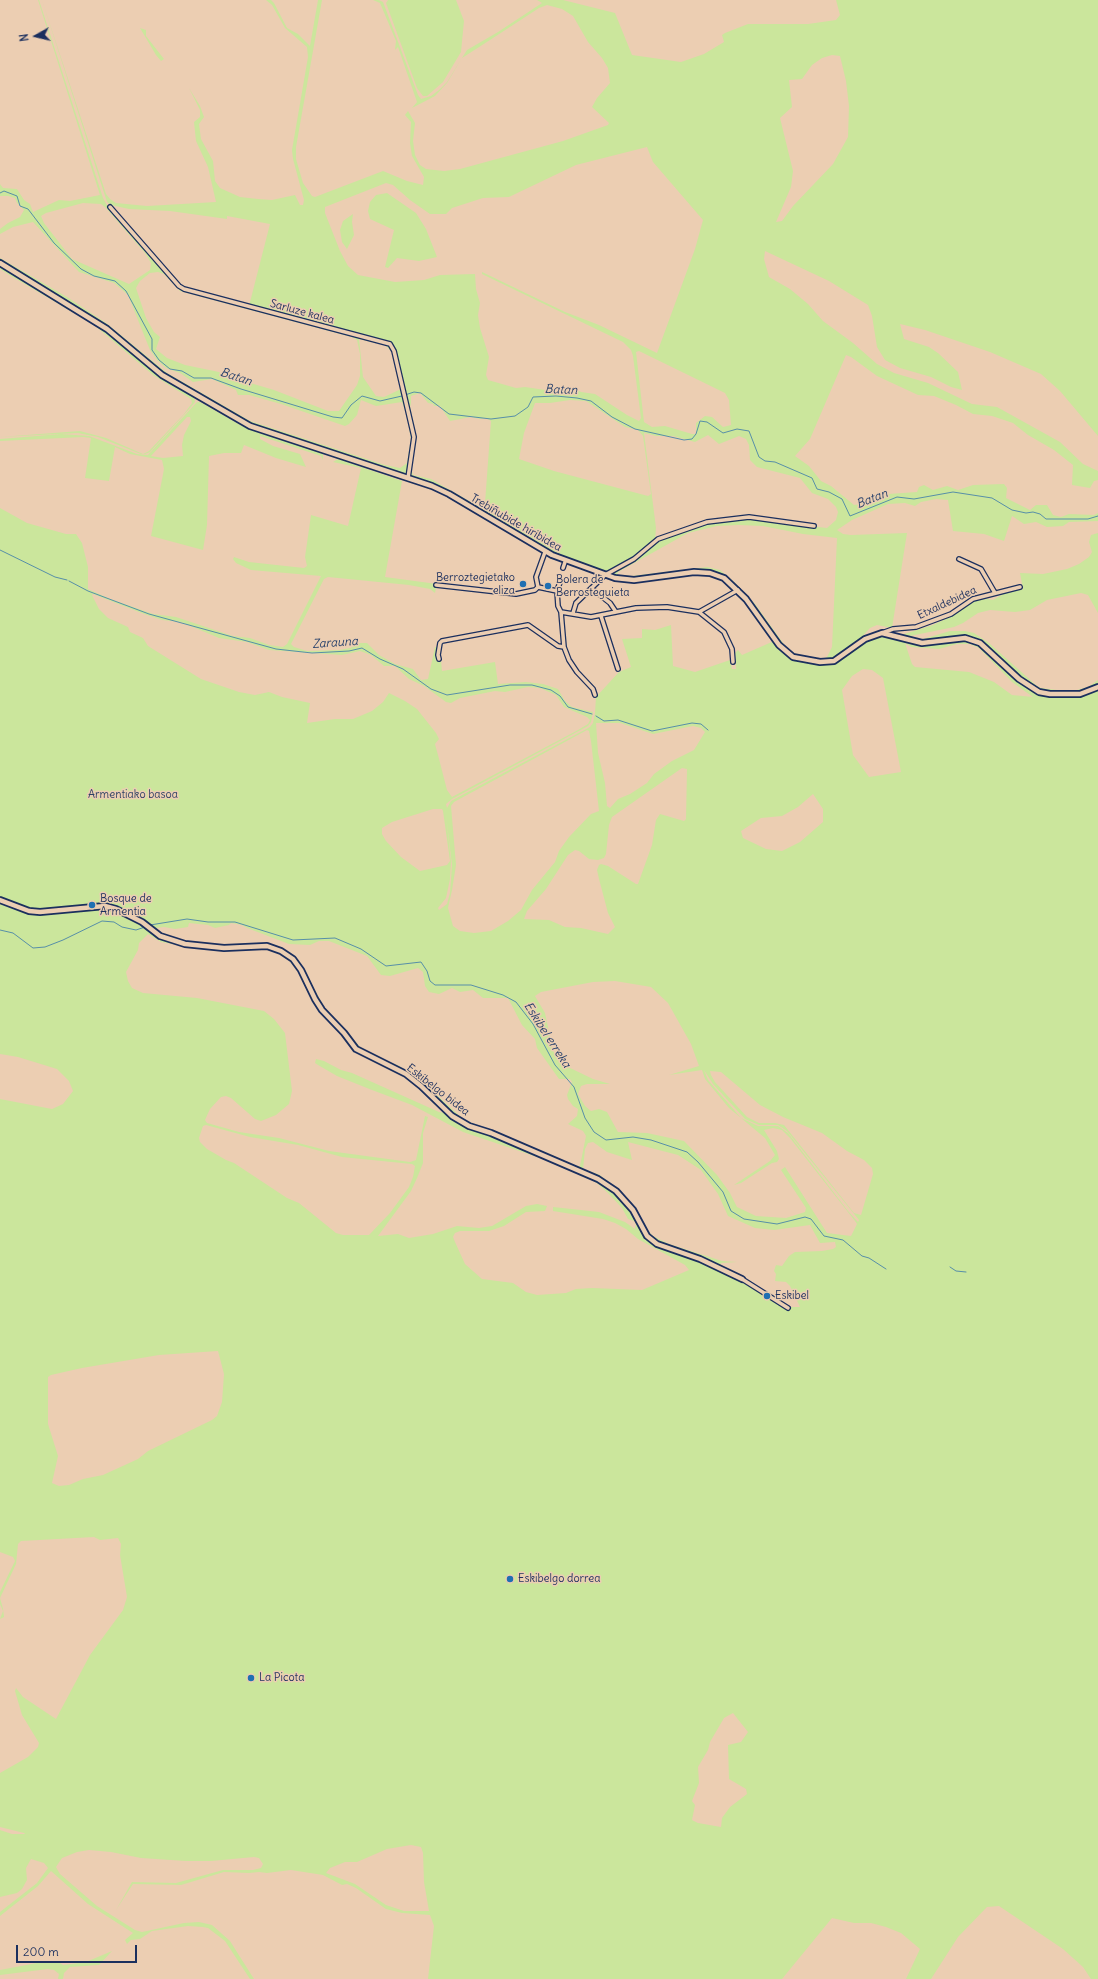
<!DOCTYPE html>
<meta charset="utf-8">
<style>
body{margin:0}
#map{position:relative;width:1098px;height:1979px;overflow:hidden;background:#ecceb2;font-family:Delius,sans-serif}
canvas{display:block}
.north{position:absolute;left:16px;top:16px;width:40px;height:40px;-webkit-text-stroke:3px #ecceb2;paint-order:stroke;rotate:262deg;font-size:11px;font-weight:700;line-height:16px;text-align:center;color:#1b2f5e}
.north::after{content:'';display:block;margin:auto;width:14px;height:18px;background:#1b2f5e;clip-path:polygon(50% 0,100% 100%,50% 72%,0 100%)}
.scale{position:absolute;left:16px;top:1945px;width:121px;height:18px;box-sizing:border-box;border:2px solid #1b2f5e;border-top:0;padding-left:5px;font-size:12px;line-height:14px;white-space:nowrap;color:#1b2f5e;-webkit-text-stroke:3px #ecceb2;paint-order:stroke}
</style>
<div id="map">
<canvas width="1098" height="1979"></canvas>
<div class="north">N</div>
<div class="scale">200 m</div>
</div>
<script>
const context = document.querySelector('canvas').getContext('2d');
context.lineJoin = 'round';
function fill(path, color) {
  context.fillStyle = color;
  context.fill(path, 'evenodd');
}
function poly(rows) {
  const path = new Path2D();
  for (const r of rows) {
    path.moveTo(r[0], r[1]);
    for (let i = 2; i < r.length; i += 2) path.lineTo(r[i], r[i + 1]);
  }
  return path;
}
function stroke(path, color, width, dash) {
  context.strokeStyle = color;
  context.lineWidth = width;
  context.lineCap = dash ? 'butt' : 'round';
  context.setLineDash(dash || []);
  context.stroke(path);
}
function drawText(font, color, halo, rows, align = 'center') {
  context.font = font + ' Delius,sans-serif';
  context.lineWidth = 3;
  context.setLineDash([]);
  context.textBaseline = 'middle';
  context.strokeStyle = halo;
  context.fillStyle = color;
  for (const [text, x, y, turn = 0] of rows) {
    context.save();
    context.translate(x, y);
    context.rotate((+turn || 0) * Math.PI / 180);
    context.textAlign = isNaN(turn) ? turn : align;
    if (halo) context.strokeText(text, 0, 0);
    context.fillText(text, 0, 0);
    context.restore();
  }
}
const green = poly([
 [38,0,39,0,103,198,108,207,177,286,387,344,392,350,413,437,407,473,404,475,289,438,240,419,173,380,103,323,0,260,0,258,67,297,106,323,167,373,250,421,385,465,400,468,407,463,411,439,407,416,402,402,376,406,361,400,357,415,349,424,345,426,281,404,249,395,238,395,236,390,212,379,193,382,180,373,166,368,157,360,150,350,128,295,114,283,79,272,33,222,13,227,0,234,0,229,8,223,20,217,24,210,17,203,15,198,8,196,0,196,0,184,3,188,17,189,24,200,30,204,33,212,59,200,70,201,100,195],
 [83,203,101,204,106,208,145,253,151,263,150,270,129,284,72,259,44,223,41,216,46,213],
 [158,272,164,274,180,291,352,337,357,340,360,354,360,376,357,385,339,411,328,411,274,390,223,375,219,372,185,365,167,358,156,349,160,337,154,332,146,318,136,288,140,281,150,273],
 [359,339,385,345,392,352,401,389,384,397,376,396,363,377],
 [42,0,106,194,110,199,116,203,147,206,216,202,208,167,196,141,194,122,200,117,200,110,189,88,200,106,204,117,199,124,201,139,213,161,215,181,220,188,240,197,258,199,272,200,295,195,300,205,303,205,304,200,293,159,292,150,308,57,307,47,285,28,272,5,266,0,271,0,274,3,287,28,298,34,310,46,318,0,322,0,296,147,296,159,303,183,312,196,315,197,383,171,407,181,423,185,424,177,412,156,410,143,411,122,405,115,408,111,415,123,413,141,415,155,420,165,426,169,444,171,460,169,563,141,608,125,609,123,592,107,597,98,610,83,608,68,602,58,588,42,573,16,562,9,547,5,539,8,490,40,462,58,447,83,435,96,412,108,417,102,398,47,395,50,396,41,380,3,373,0,379,0,383,2,418,95,421,99,431,96,439,90,447,82,467,50,498,32,542,3,537,0,563,0,615,13,632,55,681,62,704,54,724,42,722,35,725,33,748,24,808,24,836,20,840,15,836,0,1098,0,1098,436,1060,391,1041,374,990,352,925,330,900,324,904,339,929,347,938,353,958,372,962,390,951,387,931,377,900,368,885,360,877,347,872,316,868,305,829,281,765,251,764,259,769,277,790,289,808,304,823,321,853,343,877,364,894,373,928,383,972,404,997,407,1060,442,1083,464,1098,471,1098,480,1094,481,1090,488,1072,485,1073,465,1054,450,1028,435,1013,423,992,416,973,414,956,405,934,396,918,395,877,376,851,357,846,355,810,439,795,456,809,466,821,481,831,486,854,505,866,503,888,494,917,492,919,487,924,485,933,490,947,486,958,490,973,485,1004,484,1007,488,1006,498,1030,510,1036,505,1047,505,1053,515,1061,517,1069,514,1094,515,1098,513,1098,521,1069,522,1063,526,1047,527,1036,522,1024,524,1012,516,1004,541,984,534,953,531,948,500,936,499,921,502,915,506,905,503,888,504,852,520,837,530,843,534,851,535,907,533,892,628,877,625,870,628,857,642,834,658,827,661,797,657,788,652,782,645,754,605,737,587,726,578,715,572,700,570,686,571,637,578,621,578,610,574,636,559,662,539,707,524,749,519,827,528,836,520,838,512,836,507,828,499,812,493,800,478,757,467,750,460,749,445,746,439,739,436,719,444,708,435,695,442,673,436,656,436,644,433,656,528,655,540,630,559,603,573,561,558,470,504,412,477,410,472,415,440,396,352,393,345,389,342,249,306,270,224,227,216,227,219,170,211,129,209,111,205,107,202],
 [832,55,840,56,846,81,849,106,848,137,833,164,793,206,782,221,776,222,791,187,793,171,780,118,792,107,789,80,802,79,812,65,822,58],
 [647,147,653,162,703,220,695,249,657,353,599,325,565,312,482,272,482,274,623,342,631,350,633,356,641,418,639,421,627,415,595,394,581,392,574,388,552,391,525,387,516,388,488,380,486,375,489,357,480,328,478,315,480,303,476,289,475,274,440,275,424,280,395,282,358,275,348,266,340,251,325,213,325,207,386,183,393,185,410,200,430,214,446,214,452,208,483,198,509,197,576,165],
 [639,351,725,393,729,400,731,425,723,427,712,417,705,416,696,423,696,434,692,434,665,426,652,427,644,422,636,352],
 [420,393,428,403,433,404,434,406,440,406,450,421,471,417,480,419,486,418,491,421,485,503,483,509,431,479,413,475,411,468,416,436,410,407,411,403,411,396],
 [570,400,586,401,625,427,638,430,643,436,651,494,648,496,554,471,519,459,524,433,535,403,550,403],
 [739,525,763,526,803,534,837,538,832,647,827,657,822,659,809,658,798,655,788,650,755,604,733,581,720,570,707,567,632,576,617,575,618,572,688,533,717,526],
 [388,0,456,0,464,21,461,52,443,82,427,96,423,96,417,88,386,3],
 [140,28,146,30,146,36,164,59,161,61,156,55],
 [387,193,416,213,426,229,437,257,419,261,397,258,388,268,385,267,394,230,370,219,368,211,370,202,376,195],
 [353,214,352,222,354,235,347,249,342,242,340,230,343,221],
 [0,266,100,327,159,377,194,397,195,402,190,408,150,452,145,454,141,454,98,437,78,433,0,437,80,431,106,438,143,454,149,451,184,414,192,403,191,399,153,375,93,324,11,276,0,269],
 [197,402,200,402,242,426,259,433,323,454,323,460,321,456,260,436,260,439,273,446,300,454,306,467,276,458,244,445,241,453,224,453,209,456,207,525,203,550,151,536,164,469,162,460,130,454,115,447,109,481,85,478,91,438,83,437,0,441,0,439,61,434,89,436,137,454,148,455],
 [187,417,190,417,191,421,184,435,182,445,183,456,163,458,151,456],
 [338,459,402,481,385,577,437,584,435,593,430,589,409,585,328,577,324,579,291,644,294,647,307,651,339,650,350,648,360,643,367,643,379,655,395,664,413,669,421,680,428,679,435,647,437,647,436,661,441,661,442,671,495,662,498,684,526,682,543,684,558,689,565,701,572,707,593,712,591,722,588,726,452,799,446,804,447,808,451,801,590,727,593,723,595,713,596,697,619,672,631,667,622,639,642,638,642,629,655,630,671,625,673,666,695,672,730,660,732,669,736,669,735,653,738,650,742,655,774,641,788,657,798,661,814,664,829,664,835,663,867,641,877,636,886,635,919,645,963,639,973,642,987,651,1028,689,1044,695,1081,696,1098,689,1098,1979,1091,1979,1083,1967,1063,1949,999,1906,987,1907,958,1937,931,1979,906,1979,920,1949,901,1933,886,1927,871,1923,854,1923,832,1918,782,1979,428,1979,434,1926,430,1915,402,1913,386,1909,356,1888,347,1884,342,1885,323,1875,291,1870,267,1873,259,1872,249,1873,224,1872,181,1885,133,1884,116,1910,132,1882,176,1883,223,1870,253,1870,261,1868,263,1864,259,1858,254,1857,211,1861,186,1861,141,1858,111,1852,89,1850,77,1852,62,1858,56,1867,60,1874,97,1906,135,1930,142,1932,184,1923,199,1922,212,1925,230,1941,254,1979,250,1979,225,1941,208,1928,203,1927,188,1926,152,1931,140,1939,131,1940,127,1944,125,1940,133,1933,88,1904,51,1871,38,1886,0,1916,0,1912,37,1883,48,1868,44,1863,31,1859,26,1868,27,1880,22,1889,17,1893,0,1897,0,1830,12,1834,25,1834,24,1833,0,1827,0,1773,28,1757,38,1747,39,1743,22,1715,15,1691,16,1688,23,1697,56,1719,90,1655,123,1610,127,1597,120,1555,121,1544,118,1538,100,1540,94,1537,21,1541,18,1544,16,1564,0,1598,3,1609,4,1617,0,1619,3,1611,0,1604,0,1592,15,1561,13,1557,0,1552,0,1099,52,1109,63,1104,73,1091,69,1081,57,1069,18,1057,0,1054,0,508,27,523,66,534,76,534,82,543,88,567,88,589,110,599,153,614,176,617,233,636,250,638,269,645,283,647,287,644,321,576,251,570,236,563,233,559,234,557,249,562,304,568,307,566,305,557,311,515,348,526,361,468,333,462],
 [93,594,144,614,162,620,181,622,219,638,247,642,269,650,342,655,360,651,371,655,384,666,395,666,409,679,424,686,446,702,451,703,460,698,495,691,505,692,528,687,540,688,556,695,564,707,587,717,590,720,588,724,578,730,452,797,447,790,438,755,435,744,439,739,436,733,417,709,405,701,389,693,383,702,372,711,353,719,335,719,307,723,310,703,282,697,269,692,255,695,239,692,201,679,148,646,143,638,130,632,128,627,108,618,99,609,92,595],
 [905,643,911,647,939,649,957,644,970,644,979,648,1012,682,1033,697,1012,695,994,682,969,672,915,667,912,664],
 [863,669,872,670,883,678,901,772,869,777,853,755,842,690,852,676],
 [596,723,620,723,653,734,693,726,701,728,705,732,694,750,672,761,654,774,647,783,630,794,618,799,610,808,607,806,605,783,598,753],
 [587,730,589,731,591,741,599,811,591,814,569,837,559,851,555,862,532,890,521,910,508,921,491,931,474,933,460,931,453,926,448,908,452,890,456,865,451,806,454,802],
 [682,768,687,769,686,819,684,821,660,814,656,820,652,845,638,884,636,884,608,866,601,864,599,865,597,870,599,879,608,913,615,927,608,934,581,928,565,927,549,920,524,919,527,911,546,889,568,855,575,850,579,851,589,859,598,860,604,858,606,854,609,825,612,817],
 [813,794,823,809,823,822,800,842,782,851,766,849,743,838,741,831,761,818,782,816,798,807],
 [433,809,442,809,443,811,450,861,447,865,420,871,401,857,386,841,382,834,382,828,392,822],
 [446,815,452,865,450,893,447,904,439,910,438,908,446,898,450,879,451,862],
 [189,923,208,925,215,928,229,925,231,923,242,925,247,928,289,944,310,945,319,941,329,941,367,956,381,975,390,976,418,968,423,972,425,986,429,992,439,994,452,988,460,992,473,990,483,998,508,998,522,1025,535,1039,537,1048,559,1079,570,1079,572,1082,567,1095,568,1099,573,1106,578,1109,577,1116,568,1124,583,1131,586,1136,580,1166,577,1167,554,1156,464,1120,415,1075,362,1049,325,1009,301,965,284,950,262,944,228,946,181,941,170,938,156,930,156,928,164,927,175,929,188,927],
 [150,927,161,935,183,942,228,946,266,945,275,947,286,952,300,966,323,1009,360,1049,399,1066,415,1076,454,1113,467,1123,513,1140,570,1166,601,1176,627,1200,648,1234,665,1246,699,1257,720,1267,721,1263,737,1262,722,1261,669,1244,653,1236,646,1229,632,1205,620,1191,600,1175,583,1169,585,1149,588,1143,593,1142,607,1152,632,1160,628,1142,678,1155,701,1170,718,1194,728,1216,755,1228,774,1230,810,1225,820,1243,835,1242,836,1247,833,1249,822,1251,795,1252,789,1256,782,1266,776,1265,774,1271,776,1274,775,1281,786,1282,790,1286,800,1307,784,1307,756,1288,720,1269,665,1249,650,1240,644,1233,628,1205,599,1178,569,1168,463,1123,411,1076,359,1051,320,1010,302,973,281,952,262,947,222,949,178,943,159,937,148,928],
 [148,934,161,942,201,949,230,951,266,948,280,953,288,959,303,977,317,1008,355,1049,411,1079,430,1094,446,1113,439,1112,352,1073,341,1070,324,1061,316,1059,315,1063,318,1065,337,1076,372,1090,412,1105,463,1132,546,1160,591,1179,598,1184,608,1193,622,1208,628,1219,634,1221,636,1224,635,1229,625,1222,599,1212,553,1207,553,1211,603,1219,615,1223,626,1229,638,1239,685,1265,689,1270,642,1290,592,1288,576,1289,566,1293,537,1295,526,1292,513,1283,482,1279,465,1264,455,1242,453,1237,455,1233,460,1231,489,1231,504,1226,526,1212,545,1211,547,1206,537,1204,526,1206,492,1226,479,1228,457,1226,433,1234,409,1238,398,1234,378,1236,411,1191,417,1178,423,1163,423,1133,428,1117,425,1116,416,1160,410,1162,329,1151,279,1138,239,1132,207,1123,205,1120,210,1109,221,1097,226,1096,231,1098,255,1119,261,1121,276,1115,289,1104,292,1091,285,1033,274,1019,264,1011,197,998,143,993,132,988,128,981,126,972,138,950,139,943],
 [615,981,651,987,668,1003,691,1044,699,1066,669,1075,702,1070,705,1079,729,1108,765,1138,775,1155,770,1161,734,1185,741,1183,772,1163,777,1162,779,1159,777,1151,764,1130,773,1128,782,1130,790,1138,855,1221,857,1224,851,1236,827,1233,785,1167,781,1170,806,1208,805,1212,786,1218,756,1216,737,1207,730,1193,717,1175,684,1141,647,1133,618,1132,607,1112,599,1109,591,1111,585,1106,578,1094,581,1086,587,1084,610,1084,593,1079,566,1066,560,1061,553,1051,545,1013,535,996,541,992,593,982],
 [704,1070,713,1084,745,1119,759,1125,778,1125,787,1131,859,1220,858,1222,848,1211,788,1133,778,1126,758,1126,741,1118,708,1080],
 [710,1071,721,1072,760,1105,783,1117,822,1133,847,1151,864,1160,872,1168,873,1174,861,1215,854,1213,784,1125,775,1123,759,1123,747,1117,715,1082,711,1075],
 [206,1125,250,1137,298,1145,342,1157,412,1164,415,1166,413,1177,409,1187,390,1213,369,1235,343,1235,336,1233,299,1203,287,1198,234,1163,226,1160,207,1149,200,1142,199,1138,203,1126],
 [218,1351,224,1374,222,1402,217,1416,212,1420,148,1451,138,1459,103,1475,83,1479,69,1485,59,1486,52,1483,58,1456,48,1424,48,1377,51,1375,82,1368,159,1355],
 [733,1713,748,1732,741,1742,728,1745,729,1779,746,1789,747,1794,730,1807,722,1818,721,1827,698,1823,692,1820,695,1805,692,1801,699,1783,698,1767,708,1750,710,1742,724,1718],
 [411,1845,421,1847,423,1853,424,1882,429,1911,404,1911,386,1905,355,1884,326,1873,330,1868,345,1862,357,1862,387,1849],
 [1098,533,1098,613,1088,595,1081,593,1047,600,1030,610,1015,612,990,610,978,613,963,623,954,627,905,637,901,635,933,625,954,615,975,600,988,599,993,600,1005,593,1023,589,1020,573,1043,574,1067,569,1079,564,1089,557,1092,552,1089,542,1091,535],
 [950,631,965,631,974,633,989,643,1037,686,1041,688,1057,690,1077,690,1088,687,1098,680,1098,684,1090,689,1074,693,1040,690,1020,677,981,640,972,637,959,635,928,641,916,641],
 [112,1951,99,1965,70,1967,64,1973,63,1979,58,1979,59,1974,54,1970,48,1969,0,1975,0,1970,42,1962,57,1961,63,1965,86,1962]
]);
const stream = poly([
 [0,193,4,191,17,196,20,206,28,209,54,243,81,269,94,276,115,281,126,291,152,339,152,350,159,360,170,369,182,371,194,378,211,378,241,389,333,417,342,418,351,405,362,396,380,401,402,396],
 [405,395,414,392,421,393,449,414,491,419,515,416,528,407,533,397,556,396,577,398,591,401,612,417,635,429,684,440,692,439,696,434,700,421,707,422,723,433,737,429,749,431,759,457,765,461,775,462,812,478,817,489,829,492,842,499,850,516,897,497,914,499,953,492,992,498,1012,510,1026,513,1033,512,1040,514,1046,519,1088,519,1098,516],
 [0,550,55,577,67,580],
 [69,581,88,591,149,614,276,649,312,653,349,651,362,648,380,659,403,669,431,689,447,695,510,685,532,685,551,690,560,696,568,707,592,714],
 [596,716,604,721,618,720,652,731,692,723,701,724,708,730],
 [150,925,187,919,208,922,235,922,293,940,335,938,361,949,386,966,421,962,427,971,430,981,435,985,471,985,503,995,516,1002,533,1024,555,1065,574,1087,585,1118,594,1132,606,1140,633,1137,651,1140,687,1152,698,1162,723,1192,731,1211,744,1219,777,1224,805,1217,811,1219,824,1236,843,1240,862,1256,869,1258,886,1269],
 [0,930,13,933,33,948,45,947,63,940,102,921,114,922,122,927,136,930,145,927],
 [950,1267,956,1271,966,1272]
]);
const minor = poly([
 [110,207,179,286,184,289,390,344,394,351,414,437,408,478],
 [545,552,536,577,538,587,557,591,558,606,561,612,591,617,636,608,667,607,699,612,738,590],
 [959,559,981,569,995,593],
 [563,568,565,562],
 [436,585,516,594,535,590,538,587],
 [592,589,610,603,616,612],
 [557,591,560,582],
 [561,612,564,647,569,660,577,672,593,689,595,695],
 [699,612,724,632,732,649,733,662],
 [573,613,576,603,605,575,634,559,658,539,707,522,749,517,814,526],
 [601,616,618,669],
 [882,633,893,629,916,627,951,614,973,599,1020,587],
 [439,659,438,655,440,643,442,641,528,625,558,646,564,647],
 [742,1279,788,1308]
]);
const tertiary = poly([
 [0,263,107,329,162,375,250,426,432,486,449,494,552,555,615,578,634,580,694,572,710,573,724,578,746,599,779,645,793,657,820,662,834,661,865,639,882,633,922,643,965,638,980,643,1019,679,1039,692,1050,694,1080,694,1098,687],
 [0,900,29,911,40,912,105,906,116,909,142,922,160,936,185,944,224,948,267,946,281,951,293,959,301,970,315,999,322,1010,344,1033,356,1049,406,1074,421,1086,452,1116,469,1126,491,1133,598,1179,616,1191,633,1210,647,1236,657,1244,700,1259,742,1279]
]);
const markers = [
 [523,584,4,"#1f6fb2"],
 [548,586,4,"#1f6fb2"],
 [92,905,4,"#1f6fb2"],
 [767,1296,4,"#1f6fb2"],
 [510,1579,4,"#1f6fb2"],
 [251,1678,4,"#1f6fb2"]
];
const streetNames = [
 ["Sarluze kalea",302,312,15],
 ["Trebiñubide hiribidea",516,523,30],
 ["Etxaldebidea",947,603,-25],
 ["Eskibelgo bidea",438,1090,38]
];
const poiNames = [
 ["Berroztegietako",515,578,"right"],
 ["eliza",515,591,"right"],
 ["Bolera de",556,580],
 ["Berrosteguieta",556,593],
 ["Bosque de",100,899],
 ["Armentia",100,912],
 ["Eskibel",775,1296],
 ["Eskibelgo dorrea",518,1579],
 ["La Picota",259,1678]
];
const parkNames = [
 ["Armentiako basoa",133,795]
];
const waterNames = [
 ["Batan",236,377,18],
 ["Batan",561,390,2],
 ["Batan",872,499,-22],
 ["Zarauna",335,643,-4],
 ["Eskibel erreka",547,1035,57]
];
fill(green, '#cbe69c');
stroke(stream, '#578fa8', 1);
stroke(minor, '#1b2f5e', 6);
stroke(tertiary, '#1b2f5e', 8);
stroke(minor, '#ecceb2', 3.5);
stroke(tertiary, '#ecceb2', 4.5);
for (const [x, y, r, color] of markers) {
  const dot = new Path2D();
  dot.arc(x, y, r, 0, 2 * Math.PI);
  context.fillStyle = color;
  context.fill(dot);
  stroke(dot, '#ecceb2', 1.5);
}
drawText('11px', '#1b2f5e', '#ecceb2', streetNames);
drawText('11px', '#1b2f5e', '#ecceb2', poiNames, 'left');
drawText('11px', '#2d4164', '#ecceb2', parkNames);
drawText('italic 12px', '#253f6a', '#ecceb2', waterNames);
</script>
